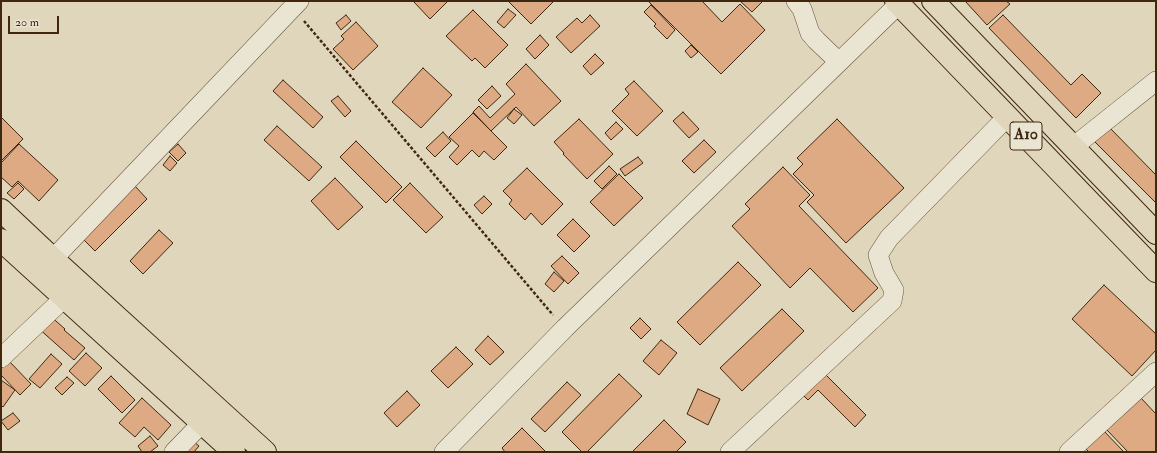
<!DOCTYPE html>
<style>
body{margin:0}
#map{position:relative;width:1157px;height:453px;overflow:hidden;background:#dfd6bc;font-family:"IM FELL Double Pica",serif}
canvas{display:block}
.frame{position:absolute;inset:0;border:2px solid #3f280f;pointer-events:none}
.scale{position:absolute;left:8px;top:16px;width:51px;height:18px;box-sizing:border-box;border:2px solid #3f280f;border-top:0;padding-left:5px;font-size:12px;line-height:14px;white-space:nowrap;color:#3f280f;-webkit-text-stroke:3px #eae4d3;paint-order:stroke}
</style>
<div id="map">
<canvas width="1157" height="453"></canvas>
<div class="frame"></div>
<div class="scale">20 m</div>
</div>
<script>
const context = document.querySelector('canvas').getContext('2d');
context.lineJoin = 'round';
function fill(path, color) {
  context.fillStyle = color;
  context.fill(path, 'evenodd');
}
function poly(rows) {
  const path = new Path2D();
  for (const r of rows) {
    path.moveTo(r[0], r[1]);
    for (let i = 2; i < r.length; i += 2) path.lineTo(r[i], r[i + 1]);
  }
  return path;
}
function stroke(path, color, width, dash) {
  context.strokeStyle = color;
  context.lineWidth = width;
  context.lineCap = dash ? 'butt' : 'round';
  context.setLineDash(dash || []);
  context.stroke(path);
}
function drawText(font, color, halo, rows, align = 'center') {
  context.font = font + ' "IM FELL Double Pica",serif';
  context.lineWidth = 3;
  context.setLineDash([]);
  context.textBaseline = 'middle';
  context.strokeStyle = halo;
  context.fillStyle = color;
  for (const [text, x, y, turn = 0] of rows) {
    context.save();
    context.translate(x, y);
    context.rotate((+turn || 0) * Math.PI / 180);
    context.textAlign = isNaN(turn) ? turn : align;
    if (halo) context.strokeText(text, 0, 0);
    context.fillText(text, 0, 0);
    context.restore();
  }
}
const building = poly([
 [413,1,448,1,430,19,413,1],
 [508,1,554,1,531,24,508,1],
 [648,1,702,1,722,22,740,4,765,30,721,74,648,1],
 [740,1,763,1,752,12,740,1],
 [965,1,1006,1,1010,4,987,25,965,1],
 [651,5,675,30,667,39,654,26,656,24,644,12,651,5],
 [508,9,516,15,504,28,497,22,508,9],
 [473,10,508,45,485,68,475,58,472,61,446,36,473,10],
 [346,15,351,21,341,30,336,23,346,15],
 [590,15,600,26,571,53,556,37,577,18,582,23,590,15],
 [1003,15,1071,85,1082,74,1101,93,1076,118,989,28,1003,15],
 [356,22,378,46,353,70,333,49,344,39,341,36,356,22],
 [540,35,549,45,535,59,526,49,540,35],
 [691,45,698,52,691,58,685,51,691,45],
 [595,54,604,63,591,75,583,66,595,54],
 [526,64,561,101,534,126,516,107,491,131,473,112,479,106,490,118,515,94,506,84,526,64],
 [423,68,452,95,421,128,392,102,423,68],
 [283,80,323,117,313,128,273,91,283,80],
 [634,81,663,111,637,136,612,111,629,94,625,89,634,81],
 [492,86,501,96,487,109,478,100,492,86],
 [338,96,351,111,345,117,331,101,338,96],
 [514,109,522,115,514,124,507,118,514,109],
 [683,112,699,129,689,138,673,121,683,112],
 [473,113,507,147,494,160,484,151,479,157,472,150,457,165,449,157,459,146,449,137,473,113],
 [1,117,23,139,1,161,1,117],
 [579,119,613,154,587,179,563,154,564,153,554,142,579,119],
 [837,119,904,188,846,243,807,202,814,195,793,174,803,164,797,158,837,119],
 [616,122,623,129,611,140,605,133,616,122],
 [1107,125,1156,175,1156,203,1093,140,1107,125],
 [277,126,322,167,309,181,264,140,277,126],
 [443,132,451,141,435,157,426,148,443,132],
 [704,140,716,152,694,173,682,161,704,140],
 [356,141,402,187,386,203,340,157,356,141],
 [19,144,58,180,39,201,18,181,12,187,1,177,1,163,19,144],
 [178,144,186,153,178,161,169,152,178,144],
 [170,156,177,163,170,171,163,165,170,156],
 [638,157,643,163,625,176,620,169,638,157],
 [609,166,617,174,602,189,594,181,609,166],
 [783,167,810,195,799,206,878,288,853,312,810,268,790,288,732,226,750,209,745,204,783,167],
 [527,168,563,204,542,225,531,213,525,220,509,204,512,200,503,191,527,168],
 [619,174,643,198,614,226,590,202,619,174],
 [335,178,363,207,338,230,311,201,335,178],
 [18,183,24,189,14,199,7,193,18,183],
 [410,183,443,217,426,233,393,200,410,183],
 [134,185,147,199,95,251,82,238,134,185],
 [484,196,492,204,482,214,474,205,484,196],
 [573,219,590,236,574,252,557,235,573,219],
 [159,230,173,243,143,274,130,261,159,230],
 [562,256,579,273,568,284,551,266,562,256],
 [738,262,761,285,700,345,677,322,738,262],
 [554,272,564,281,554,292,545,284,554,272],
 [1104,285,1156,334,1156,350,1132,376,1072,319,1104,285],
 [782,309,804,331,742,391,720,368,782,309],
 [48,314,65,329,64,330,85,348,74,360,37,327,48,314],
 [640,318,651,329,641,339,630,328,640,318],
 [488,336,504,352,490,365,475,350,488,336],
 [661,340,677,353,659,375,643,361,661,340],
 [456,347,473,364,448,388,431,371,456,347],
 [86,353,102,368,85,386,69,371,86,353],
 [51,354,62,364,40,388,29,379,51,354],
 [9,361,31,384,20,395,1,375,1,369,9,361],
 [819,368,866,415,855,427,818,390,808,400,797,389,819,368],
 [619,374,642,396,587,452,582,452,562,432,619,374],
 [111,376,135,400,122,413,98,389,111,376],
 [67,377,74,383,62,395,55,388,67,377],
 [1,380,15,390,3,407,1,405,1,380],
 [567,382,581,395,545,432,531,419,567,382],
 [698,389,720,399,708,425,687,414,698,389],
 [407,391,420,405,397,427,384,413,407,391],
 [1140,397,1156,414,1156,452,1128,452,1106,429,1140,397],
 [142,398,171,425,158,440,144,427,135,437,119,423,142,398],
 [13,413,20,421,8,430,1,421,13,413],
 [664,420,686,442,676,452,632,452,664,420],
 [522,428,545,451,545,452,505,452,502,448,522,428],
 [1102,429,1124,452,1089,452,1084,447,1102,429],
 [150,436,158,446,150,452,142,452,138,446,150,436],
 [193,441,199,446,194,452,188,452,185,449,193,441]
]);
const path = poly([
 [304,21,553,315]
]);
const minor = poly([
 [796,1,802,9,810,33,816,40,839,62],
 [1073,147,1156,81],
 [53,259,299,1],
 [1,358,64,298],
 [174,452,202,423],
 [444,452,565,328,902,1],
 [730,452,892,301,894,290,884,273,878,255,889,238,1007,117],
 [1069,452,1156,372]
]);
const major = poly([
 [1,210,53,259,265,452],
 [1,240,234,452]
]);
const highway = poly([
 [896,1,1156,271],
 [933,1,1156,233]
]);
const shields = [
 [1026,136,32]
];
const shieldNames = [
 ["A10",1026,136]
];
fill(building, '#deaa84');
stroke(building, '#3f280f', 1);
stroke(minor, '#67543a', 20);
stroke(major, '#3f280f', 24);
stroke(highway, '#3f280f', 24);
stroke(path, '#3f280f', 2.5, [3, 2]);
stroke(minor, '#eae4d3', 19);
stroke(major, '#dfd6bc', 22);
stroke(highway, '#dfd6bc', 22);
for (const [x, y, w] of shields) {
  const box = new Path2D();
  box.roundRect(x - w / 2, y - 14, w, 28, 3);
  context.fillStyle = '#eae4d3';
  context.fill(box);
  stroke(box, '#3f280f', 1);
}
drawText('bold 16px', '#3f280f', null, shieldNames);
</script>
